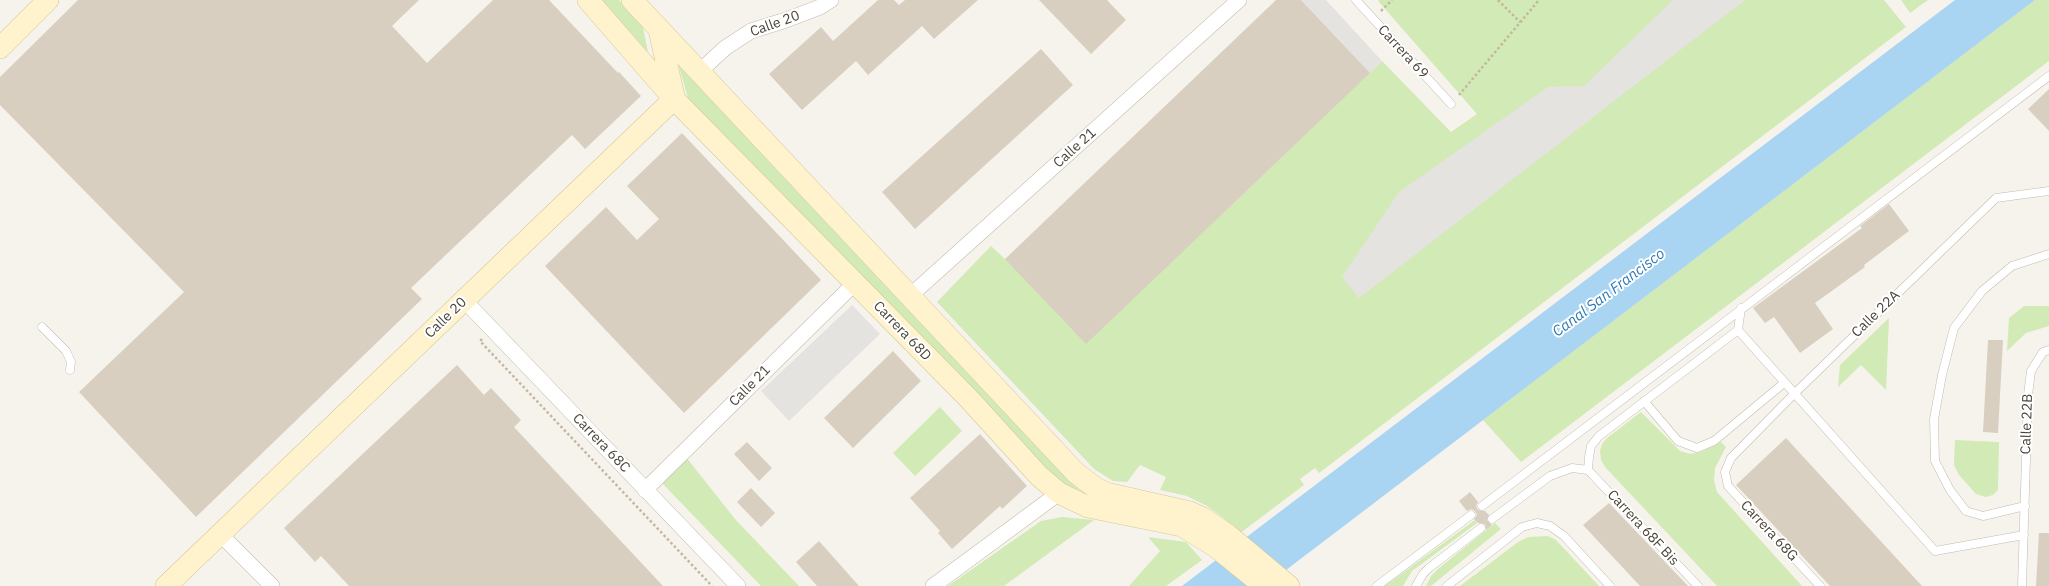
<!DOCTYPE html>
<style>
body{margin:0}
canvas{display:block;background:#f6f3ec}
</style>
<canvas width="2049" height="586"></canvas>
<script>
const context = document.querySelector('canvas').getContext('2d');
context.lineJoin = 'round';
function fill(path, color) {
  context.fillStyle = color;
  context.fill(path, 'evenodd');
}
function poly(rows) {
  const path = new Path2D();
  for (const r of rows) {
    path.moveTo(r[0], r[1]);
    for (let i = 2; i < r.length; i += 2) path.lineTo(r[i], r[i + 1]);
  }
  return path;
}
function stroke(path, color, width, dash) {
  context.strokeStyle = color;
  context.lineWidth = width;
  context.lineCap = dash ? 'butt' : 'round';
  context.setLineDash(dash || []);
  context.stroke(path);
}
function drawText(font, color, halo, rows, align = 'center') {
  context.font = font + ' "IBM Plex Sans",sans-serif';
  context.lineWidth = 4;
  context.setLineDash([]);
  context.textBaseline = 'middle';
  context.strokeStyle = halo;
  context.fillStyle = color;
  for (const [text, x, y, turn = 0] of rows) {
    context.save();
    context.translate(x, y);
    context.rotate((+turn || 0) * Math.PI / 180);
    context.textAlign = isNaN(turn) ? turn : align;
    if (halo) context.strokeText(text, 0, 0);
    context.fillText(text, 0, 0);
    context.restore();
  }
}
const green = poly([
 [601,0,619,0,643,27,648,52],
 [1379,0,1884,0,1906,27,1319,473,1315,468,1300,479,1304,485,1239,534,1226,520,1207,506,1187,496,1160,490,1166,477,1140,465,1127,482,1113,481,1094,469,937,302,991,246,1005,259,1183,251,1382,61,1451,132,1477,114,1378,1],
 [1901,0,1928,0,1910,13],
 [2035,0,2049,0,2049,61,1521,462,1483,420],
 [677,60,772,165,1040,450,1077,488,1096,501,1059,483,923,338,688,98],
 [2024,306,2049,306,2049,326,2026,333,2007,351,2009,318],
 [1889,318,1886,390,1861,365,1838,387,1840,365],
 [940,407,962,431,915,476,893,453],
 [1641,412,1680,451,1690,454,1701,452,1721,442,1726,447,1715,468,1714,480,1717,492,1802,586,1717,586,1605,467,1601,460,1600,451,1602,444,1607,438],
 [1955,440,1999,442,1998,490,1993,495,1986,497,1976,494,1959,475,1954,465],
 [686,457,735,519,799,586,761,586,662,483],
 [1062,517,1094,520,1004,586,948,586,1041,521],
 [1475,520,1477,523,1412,571,1403,586,1385,586],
 [1495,523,1501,529,1431,586,1426,586,1431,576,1438,569],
 [1548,536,1556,540,1599,586,1460,586,1518,542,1528,537],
 [1148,537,1186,542,1202,560,1166,586,1129,586,1160,551]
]);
const parking = poly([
 [1301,0,1326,0,1382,61,1370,73],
 [1673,0,1745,0,1359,298,1342,277,1399,192,1548,87,1584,86],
 [852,305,880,334,789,421,761,391]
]);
const water = poly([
 [1955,0,2035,0,1265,586,1182,586]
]);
const building = poly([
 [78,0,419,0,392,26,427,63,493,0,549,0,618,73,619,72,641,96,585,149,572,135,411,288,422,299,196,517,79,392,184,292,0,105,0,77],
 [878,0,894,0,899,5,905,0,978,0,934,39,922,26,868,75,856,61,802,110,769,74,821,27,833,41],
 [1039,0,1107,0,1126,20,1091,54],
 [1276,0,1301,0,1370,73,1086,344,1005,259],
 [1041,49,1073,85,915,229,882,192],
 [2049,89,2049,131,2028,109],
 [682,133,821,280,684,413,545,266,606,207,637,240,659,219,627,186],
 [1889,204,1909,231,1864,265,1865,267,1815,303,1833,329,1800,353,1774,317,1765,323,1753,308,1862,228,1860,226],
 [1988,340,2003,340,1998,433,1983,432],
 [893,351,921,381,853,448,824,418],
 [457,365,484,395,491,388,521,420,514,427,663,586,349,586,321,556,315,562,284,528],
 [980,434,1027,486,1002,509,1000,506,952,549,938,533,940,531,910,498],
 [1786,438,1922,586,1830,586,1736,485],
 [747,442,772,468,759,481,734,454],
 [751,488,775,513,761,527,737,502],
 [1470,492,1478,502,1476,506,1478,510,1485,511,1489,515,1487,520,1492,525,1486,530,1485,524,1478,523,1474,519,1477,515,1475,511,1471,509,1467,511,1459,501],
 [1609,503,1688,586,1640,586,1583,525],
 [2039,533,2049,533,2049,586,2036,586],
 [819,541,859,586,817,586,796,562]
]);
const path = poly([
 [1498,0,1520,22],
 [1381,11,1392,0],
 [1459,95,1539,0],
 [482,339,480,341,712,586]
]);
const lane = poly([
 [1356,0,1451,104],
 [1741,308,1738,330,1935,551,2024,535],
 [42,327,66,351,71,362,70,370],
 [1644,401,1678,441,1697,448,1714,441,1784,383],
 [1588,470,1589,457,1591,446,1599,436,1738,330],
 [1588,470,1698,586],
 [1482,506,2049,76],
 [2025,506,1983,516,1966,511,1950,490,1935,461,1934,419,1942,375,1954,328,1982,291,2012,266,2049,254],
 [1492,519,1550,476,1572,468,1588,470],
 [1377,586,1471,515],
 [1416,586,1423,574,1429,568,1481,528],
 [1447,586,1522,527,1537,523,1550,526,1564,536,1610,586],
 [1820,586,1728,486,1725,472,1731,458,1794,394,1996,198,2049,191],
 [2022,586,2028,395,2031,371,2043,352,2049,350]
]);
const street = poly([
 [699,72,725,48,751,31,786,20,820,7,831,0],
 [911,295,1239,0],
 [464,300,738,586],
 [645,490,855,283],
 [220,534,272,586],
 [933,586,1059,493]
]);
const secondary = poly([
 [588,0,674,99,970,400,1039,476,1059,493,1088,507,1182,526,1216,547,1264,586],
 [632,0,1076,473,1096,488,1106,493,1190,512,1203,518,1228,535,1289,586],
 [659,30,674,96],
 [0,48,48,0],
 [166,586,674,99]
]);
const streetNames = [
 ["Calle 20",775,24,-20],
 ["Carrera 69",1403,52,47],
 ["Calle 21",1075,148,-42],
 ["Calle 22A",1876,314,-44],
 ["Calle 20",446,318,-44],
 ["Carrera 68D",902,331,46],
 ["Calle 21",750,386,-45],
 ["Calle 22B",2027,424,-88],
 ["Carrera 68C",601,443,46],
 ["Carrera 68F Bis",1643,528,47],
 ["Carrera 68G",1769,531,47]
];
const waterNames = [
 ["Canal San Francisco",1609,293,-37]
];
fill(green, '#d2eab5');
fill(parking, '#e5e3e0');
fill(water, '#a9d4f2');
fill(building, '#d8cfc1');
stroke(lane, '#c2bbae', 9);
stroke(street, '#c2bbae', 16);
stroke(secondary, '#d6c79b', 22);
stroke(path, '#c4b79f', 2.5, [2.5, 2.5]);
stroke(lane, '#fff', 8);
stroke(street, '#fff', 15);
stroke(secondary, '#fff3cd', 21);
drawText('14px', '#4b4439', '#fff', streetNames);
drawText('italic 15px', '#2e7ab2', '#fff', waterNames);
</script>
